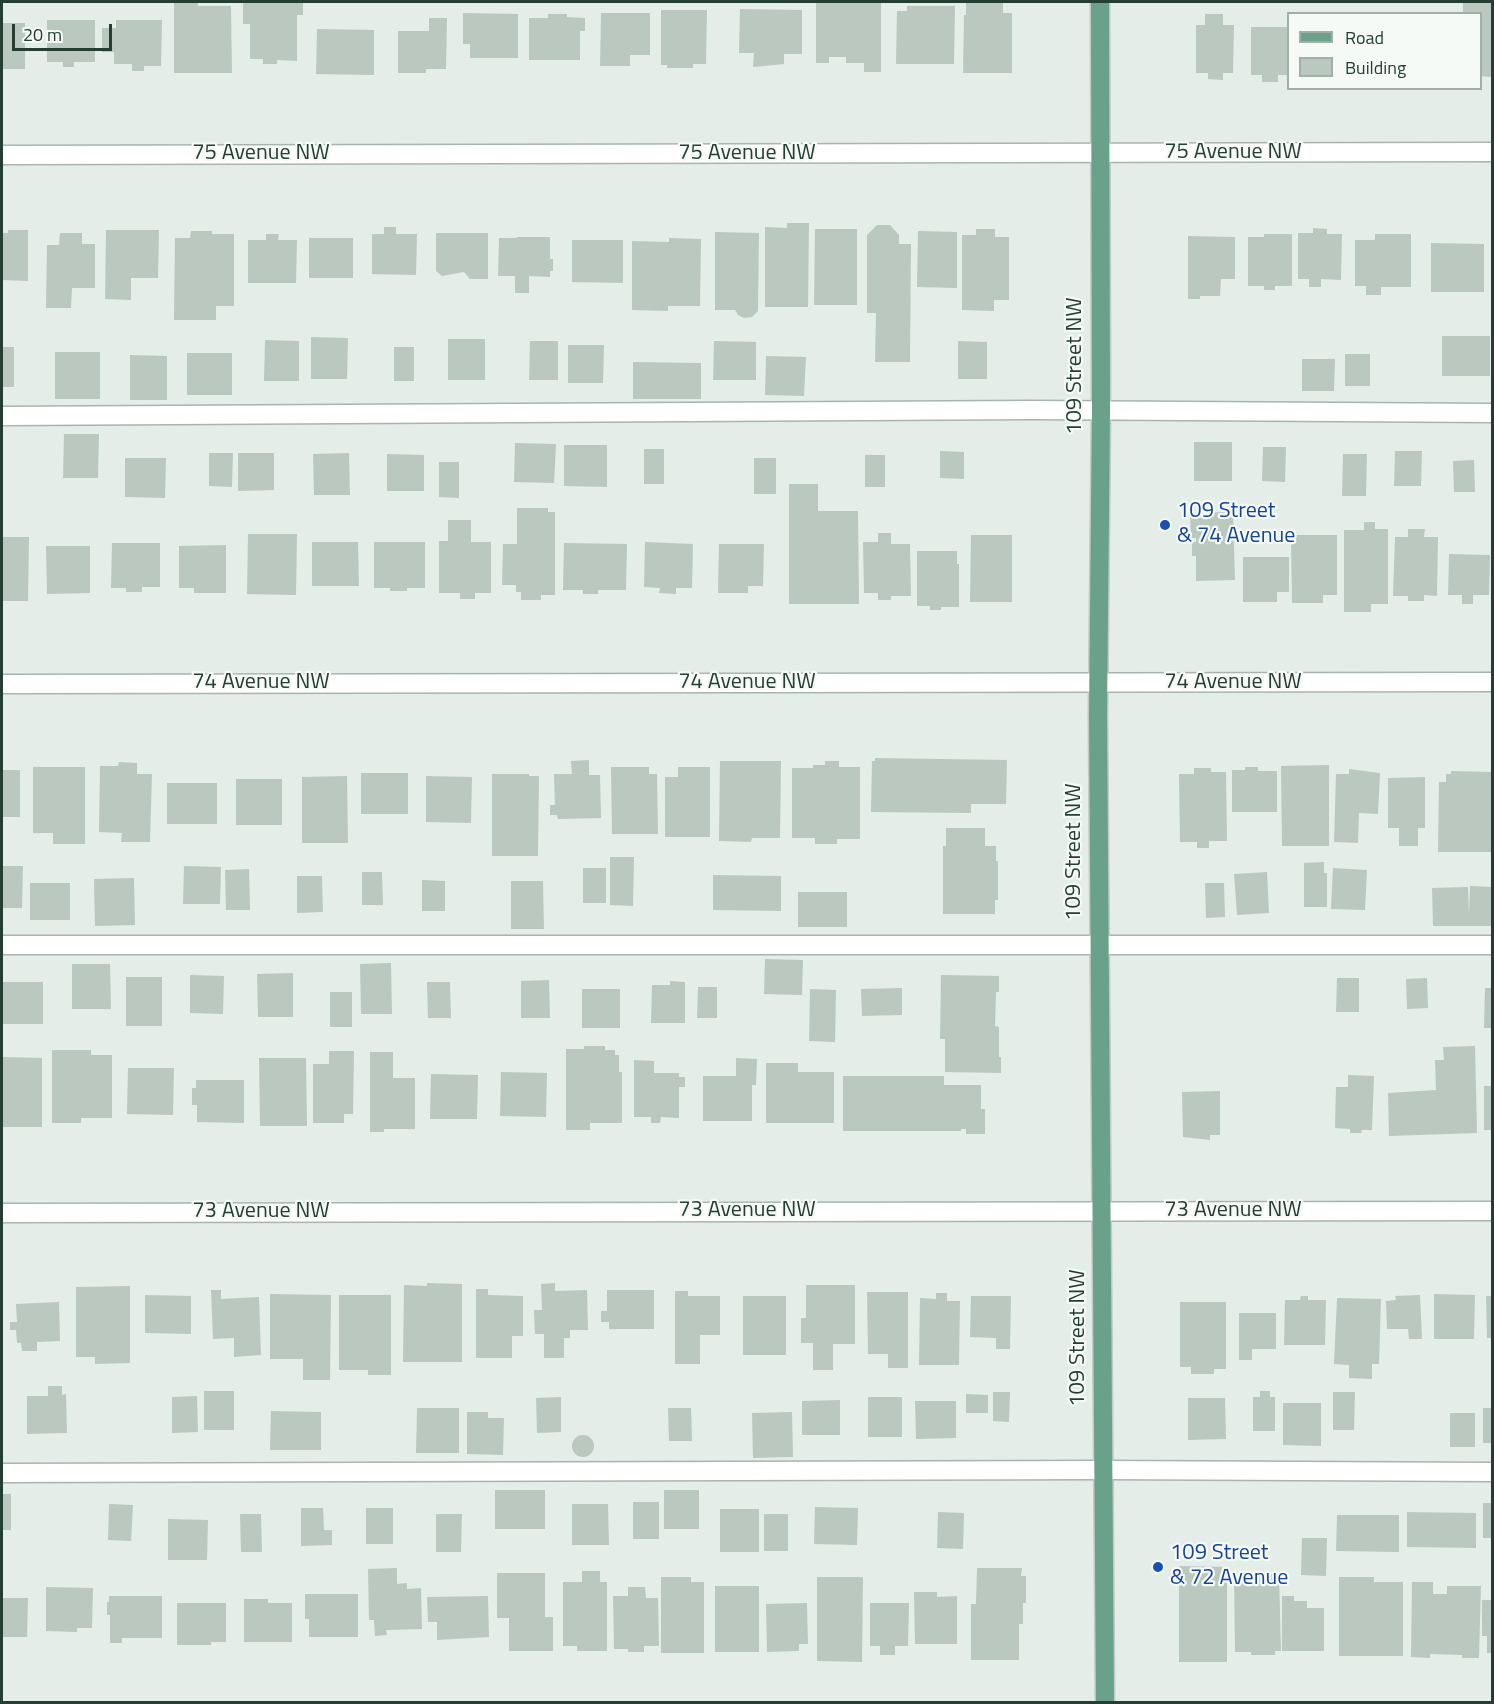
<!DOCTYPE html>
<style>
body{margin:0}
#map{position:relative;width:1494px;height:1704px;overflow:hidden;background:#e4ede8;font-family:"Titillium Web",sans-serif}
canvas{display:block}
.frame{position:absolute;inset:0;border:3px solid #243e33;pointer-events:none}
.legend{position:absolute;left:1287px;top:12px;width:195px;height:78px;box-sizing:border-box;background:#f5faf7;border:2px solid #a1afa9;margin:0;padding:8px 10px;list-style:none;font-size:18px;color:#243e33}
.legend li{display:flex;align-items:center;gap:12px;height:30px}
.legend b{width:30px;border:2px solid #a1afa9}
.scale{position:absolute;left:12px;top:24px;width:100px;height:27px;box-sizing:border-box;border:3px solid #243e33;border-top:0;padding-left:8px;font-size:18px;line-height:21px;white-space:nowrap;color:#243e33;-webkit-text-stroke:4px #f5faf7;paint-order:stroke}
</style>
<div id="map">
<canvas width="1494" height="1704"></canvas>
<div class="frame"></div>
<ul class="legend">
<li><b style="height:8px;background:#6aa18b"></b>Road</li>
<li><b style="height:16px;background:#bac8c0"></b>Building</li>
</ul>
<div class="scale">20 m</div>
</div>
<script>
const context = document.querySelector('canvas').getContext('2d');
context.lineJoin = 'round';
function fill(path, color) {
  context.fillStyle = color;
  context.fill(path, 'evenodd');
}
function poly(rows) {
  const path = new Path2D();
  for (const r of rows) {
    if (r.length === 3) {
      path.moveTo(r[0] + r[2], r[1]);
      path.arc(r[0], r[1], r[2], 0, 2 * Math.PI);
      continue;
    }
    path.moveTo(r[0], r[1]);
    for (let i = 2; i < r.length; i += 2) path.lineTo(r[i], r[i + 1]);
  }
  return path;
}
function stroke(path, color, width, dash) {
  context.strokeStyle = color;
  context.lineWidth = width;
  context.lineCap = dash ? 'butt' : 'round';
  context.setLineDash(dash || []);
  context.stroke(path);
}
function drawText(font, color, halo, rows, align = 'center') {
  context.font = font + ' "Titillium Web",sans-serif';
  context.lineWidth = 4.5;
  context.setLineDash([]);
  context.textBaseline = 'middle';
  context.strokeStyle = halo;
  context.fillStyle = color;
  for (const [text, x, y, turn = 0] of rows) {
    context.save();
    context.translate(x, y);
    context.rotate((+turn || 0) * Math.PI / 180);
    context.textAlign = isNaN(turn) ? turn : align;
    if (halo) context.strokeText(text, 0, 0);
    context.fillText(text, 0, 0);
    context.restore();
  }
}
const building = poly([
 [174,2,198,2,198,6,231,6,232,73,174,73],
 [243,2,303,2,303,15,297,15,297,61,277,60,277,64,263,64,263,59,250,59,250,24,243,24],
 [816,2,881,2,881,72,864,72,864,63,846,63,846,57,829,57,829,63,816,63],
 [966,2,1003,3,1003,13,1012,13,1012,73,963,73,964,15,966,15],
 [1463,2,1492,2,1492,77,1480,76,1480,14,1463,14],
 [907,6,955,6,954,64,896,64,897,11,907,11],
 [740,9,802,10,802,54,784,54,784,64,753,67,754,53,739,53],
 [661,10,707,10,706,64,693,64,693,68,667,68,667,65,661,65],
 [463,13,518,14,518,58,470,58,470,44,463,44],
 [601,13,650,13,650,55,630,55,630,66,600,66],
 [548,14,567,14,567,17,585,18,585,31,580,31,580,60,529,60,529,18,548,18],
 [1205,14,1223,14,1223,25,1234,25,1233,73,1223,73,1223,80,1208,79,1208,73,1196,73,1196,25,1205,25],
 [429,18,447,18,446,69,426,69,426,73,398,73,398,31,429,31],
 [47,20,95,20,95,62,74,62,74,67,63,67,63,62,47,62],
 [116,20,162,20,161,66,144,66,144,71,132,71,132,64,114,64,114,52,102,52,102,28,116,28],
 [2,23,25,23,25,69,2,69],
 [1251,27,1288,27,1288,75,1278,75,1278,82,1262,82,1262,75,1251,75],
 [317,29,374,30,374,75,316,74],
 [787,223,809,223,808,307,765,307,765,227,787,228],
 [877,225,890,225,899,235,899,244,911,244,910,362,875,362,876,313,867,313,867,235],
 [384,227,396,227,396,234,417,234,416,275,372,274,372,234,384,234],
 [1313,228,1327,229,1327,234,1342,234,1341,280,1321,279,1321,287,1309,287,1309,279,1298,279,1298,233,1313,233],
 [815,229,857,229,857,305,814,305],
 [976,229,995,229,995,237,1009,237,1009,300,994,300,994,311,962,310,962,235,976,235],
 [8,230,28,230,28,281,2,280,2,233,8,233],
 [106,230,159,230,158,278,131,278,131,300,105,299],
 [191,231,212,231,212,234,234,234,234,306,216,306,216,320,174,320,175,238,190,238],
 [918,231,957,232,957,288,917,287],
 [715,232,759,233,758,311,752,317,744,318,738,315,735,310,715,310],
 [60,233,82,233,82,244,95,244,95,288,72,288,71,308,46,308,47,245,59,245],
 [436,233,488,233,488,279,470,279,464,272,442,276,436,271],
 [266,234,279,234,278,240,297,240,296,283,248,283,248,240,266,240],
 [1264,234,1292,234,1292,286,1275,286,1275,290,1264,290,1264,286,1248,286,1248,237,1264,237],
 [1375,234,1411,234,1411,287,1381,287,1381,295,1366,295,1366,286,1355,286,1355,240,1375,240],
 [1188,236,1235,237,1235,279,1221,279,1220,296,1200,296,1200,299,1188,299],
 [517,237,550,237,550,259,553,259,553,271,550,271,550,277,529,276,529,293,515,293,515,276,498,276,499,238,517,238],
 [309,238,353,238,353,278,309,278],
 [669,238,701,239,700,306,668,306,668,311,632,310,632,241,669,242],
 [572,240,623,240,623,283,572,282],
 [1431,243,1484,244,1484,292,1431,292],
 [1442,336,1490,336,1490,376,1442,376],
 [311,337,348,338,347,379,311,379],
 [448,339,485,339,485,380,448,380],
 [265,340,299,341,299,381,264,381],
 [530,341,558,341,558,380,529,380],
 [714,341,756,342,756,380,713,380],
 [958,341,987,342,987,379,958,379],
 [568,345,604,345,603,383,568,383],
 [2,347,14,347,14,387,2,387],
 [394,347,414,347,414,381,394,381],
 [55,352,100,352,100,399,55,399],
 [187,353,232,353,232,395,187,395],
 [1345,354,1370,354,1370,386,1345,386],
 [130,355,167,356,167,400,130,400],
 [766,356,806,357,804,396,765,395],
 [1302,359,1335,359,1334,391,1302,391],
 [633,362,701,363,701,399,633,399],
 [64,434,99,434,98,478,63,478],
 [1194,442,1232,442,1232,481,1194,481],
 [515,443,556,444,554,483,514,482],
 [564,445,607,445,607,487,564,486],
 [1263,447,1286,447,1285,482,1262,481],
 [644,449,664,449,664,484,644,484],
 [940,451,964,452,964,479,940,478],
 [1395,451,1422,451,1421,486,1394,486],
 [209,453,233,453,232,487,209,486],
 [238,453,274,453,274,490,238,491],
 [349,453,350,495,314,495,313,454],
 [387,454,424,455,424,491,387,491],
 [1343,454,1367,454,1366,496,1342,496],
 [865,455,885,455,885,487,865,487],
 [125,458,166,458,165,498,125,497],
 [754,458,776,458,776,494,754,494],
 [1474,460,1475,492,1454,492,1453,461],
 [439,462,459,462,459,498,439,497],
 [789,484,818,484,818,511,858,511,859,604,789,604],
 [517,508,548,508,548,512,555,512,555,595,541,595,541,600,521,600,521,592,516,592,516,585,502,585,503,544,517,544],
 [1233,512,1235,580,1196,581,1196,556,1192,556,1192,542,1196,542,1196,538,1191,538,1190,513],
 [448,520,471,520,471,542,491,542,491,593,475,593,475,599,460,599,460,593,439,593,439,541,448,541],
 [1364,522,1375,522,1375,529,1388,529,1388,604,1371,604,1371,612,1344,612,1344,530,1364,530],
 [1408,529,1425,529,1424,537,1438,537,1437,596,1424,595,1424,601,1408,601,1408,596,1393,596,1395,537,1408,537],
 [878,533,891,533,891,544,910,544,911,596,891,596,891,600,878,600,878,593,864,593,863,542,878,542],
 [248,534,297,534,296,595,247,594],
 [971,535,1012,535,1012,602,970,602],
 [1291,535,1337,535,1337,595,1323,595,1323,603,1292,603],
 [2,537,29,537,28,601,3,601],
 [312,542,358,542,359,586,312,586],
 [374,542,425,542,425,588,407,588,407,591,390,591,390,588,374,588],
 [645,542,693,544,692,588,676,588,676,594,659,593,660,588,644,587],
 [112,543,160,543,160,587,142,587,142,592,126,592,126,588,111,588],
 [564,543,627,544,626,590,598,590,598,594,583,594,583,590,563,590],
 [719,544,764,544,763,586,748,586,748,593,718,593],
 [226,545,226,593,194,593,194,588,179,588,179,546],
 [46,546,90,546,90,593,47,594],
 [917,551,957,551,957,564,959,564,959,607,941,607,941,610,930,610,930,606,917,606],
 [1449,554,1490,555,1489,595,1473,595,1473,604,1462,604,1462,595,1448,595],
 [1243,557,1289,557,1289,592,1277,592,1277,602,1243,602],
 [875,758,1007,760,1006,804,971,804,971,813,871,812,872,761,875,761],
 [589,760,589,775,600,775,601,818,558,819,557,815,550,815,550,805,555,805,554,774,572,774,571,761],
 [720,761,781,761,780,838,752,838,751,842,719,841],
 [825,761,839,761,839,767,860,767,860,839,837,839,837,844,815,844,815,838,792,838,792,768,813,768,813,765,825,765],
 [119,762,137,763,137,774,152,774,150,842,121,842,122,833,99,832,100,766,118,766],
 [1329,765,1329,846,1282,846,1281,766],
 [33,767,85,767,85,844,53,844,53,833,33,833],
 [611,767,649,767,649,774,657,774,658,834,612,834],
 [678,767,710,767,710,837,665,837,665,777,678,777],
 [1245,767,1258,767,1258,771,1277,771,1277,812,1232,812,1232,770,1245,770],
 [1194,768,1211,768,1211,772,1226,772,1227,841,1209,841,1209,848,1197,848,1197,842,1180,842,1179,774,1194,774],
 [1349,769,1380,773,1378,814,1359,813,1358,843,1334,842,1336,774,1349,774],
 [2,770,20,770,20,817,2,817],
 [1451,771,1492,772,1492,852,1438,852,1439,782,1446,782,1446,774,1451,774],
 [361,773,408,773,408,814,361,814],
 [492,774,529,774,529,776,539,776,538,856,492,856],
 [347,776,348,843,302,843,302,777],
 [426,776,472,777,471,823,426,822],
 [1425,777,1425,828,1418,828,1418,846,1399,846,1399,828,1388,828,1388,778],
 [236,779,282,779,282,825,236,825],
 [167,783,217,783,217,824,167,824],
 [946,828,985,828,985,846,996,846,996,861,998,861,998,900,995,900,995,914,943,914,943,846,946,846],
 [610,857,634,857,633,906,610,905],
 [1324,862,1324,873,1327,873,1327,907,1304,907,1304,863],
 [2,866,23,866,22,908,2,908],
 [184,866,221,867,220,904,183,904],
 [583,868,606,868,606,903,583,903],
 [1333,868,1367,870,1365,910,1331,909],
 [249,869,250,910,226,910,225,870],
 [362,872,382,872,383,905,362,905],
 [1267,872,1269,913,1237,915,1234,874],
 [713,875,781,876,781,911,713,910],
 [297,876,322,876,323,912,297,913],
 [134,878,135,925,95,926,94,879],
 [422,880,445,881,445,911,422,911],
 [511,881,543,881,544,929,511,929],
 [30,883,70,883,70,920,30,920],
 [1205,883,1224,883,1225,917,1206,918],
 [1470,886,1492,887,1492,926,1433,926,1432,888,1468,887,1469,915],
 [798,892,847,892,847,927,798,927],
 [765,959,803,960,802,995,764,994],
 [391,963,392,1014,361,1014,360,964],
 [72,964,110,964,111,1009,72,1009],
 [293,973,293,1017,258,1017,257,974],
 [190,975,224,976,223,1014,190,1013],
 [941,975,999,976,999,992,996,992,995,1026,999,1027,999,1057,1001,1057,1001,1073,945,1072,945,1039,940,1039],
 [126,977,162,977,162,1026,126,1026],
 [1337,978,1359,978,1359,1012,1336,1012],
 [1427,978,1428,1008,1407,1009,1406,979],
 [549,980,550,1018,521,1018,521,981],
 [670,981,685,982,685,1023,651,1023,652,985,670,985],
 [2,982,43,982,43,1024,2,1024],
 [427,982,450,982,451,1018,428,1018],
 [698,987,717,987,717,1018,697,1018],
 [902,988,902,1015,862,1016,861,989],
 [1485,988,1492,988,1492,1028,1484,1028],
 [582,989,620,989,620,1028,582,1028],
 [810,989,836,990,835,1042,809,1041],
 [330,992,352,992,352,1027,330,1027],
 [584,1046,605,1046,605,1050,615,1050,615,1055,619,1055,619,1072,622,1072,622,1123,590,1123,590,1130,566,1130,566,1049,584,1049],
 [1475,1046,1477,1133,1389,1136,1388,1093,1436,1090,1435,1060,1444,1060,1443,1047],
 [52,1050,91,1050,91,1055,112,1055,112,1118,81,1118,81,1123,52,1123],
 [329,1051,354,1051,353,1114,344,1114,344,1123,313,1123,313,1064,329,1064],
 [370,1052,393,1052,393,1078,415,1078,415,1129,384,1129,384,1132,370,1132],
 [2,1057,42,1058,42,1127,2,1127],
 [259,1058,306,1058,307,1126,260,1126],
 [736,1058,757,1059,756,1085,752,1085,752,1121,703,1121,703,1076,736,1076],
 [634,1060,654,1061,654,1073,679,1073,679,1077,685,1077,685,1087,679,1087,679,1118,661,1117,660,1123,651,1123,651,1117,634,1117],
 [766,1063,798,1063,798,1072,834,1072,834,1123,766,1123],
 [128,1068,174,1068,173,1115,127,1114],
 [501,1072,547,1073,546,1117,500,1116],
 [431,1074,478,1075,477,1119,430,1119],
 [1348,1075,1374,1076,1372,1130,1362,1130,1361,1133,1350,1133,1350,1129,1335,1128,1336,1087,1348,1087],
 [843,1076,944,1076,944,1085,981,1085,981,1109,985,1109,985,1134,966,1134,966,1129,961,1129,961,1131,843,1131],
 [196,1080,244,1080,244,1123,197,1122,197,1105,192,1105,192,1088,196,1088],
 [1484,1086,1492,1086,1492,1130,1484,1130],
 [1220,1091,1220,1135,1210,1135,1210,1140,1183,1137,1182,1092],
 [427,1283,462,1284,462,1362,403,1362,404,1285,427,1286],
 [555,1283,555,1291,587,1290,588,1330,570,1330,570,1338,564,1338,564,1358,544,1358,544,1334,535,1334,534,1310,542,1310,541,1284],
 [806,1285,855,1285,855,1344,833,1344,833,1370,813,1370,813,1343,801,1343,801,1318,806,1318],
 [130,1286,130,1363,95,1364,95,1357,76,1357,76,1287],
 [476,1289,488,1289,488,1295,523,1296,523,1336,512,1336,512,1358,476,1358],
 [211,1290,221,1290,221,1299,259,1297,261,1355,234,1357,234,1338,213,1339],
 [607,1290,654,1290,654,1329,609,1329,609,1322,601,1322,601,1311,607,1311],
 [675,1291,688,1291,688,1296,720,1296,720,1335,700,1335,700,1364,675,1364],
 [867,1292,908,1292,908,1368,888,1368,888,1354,868,1354],
 [936,1293,947,1293,947,1301,960,1301,959,1365,919,1365,920,1298,936,1299],
 [270,1294,331,1295,330,1380,303,1380,303,1359,270,1359],
 [1434,1294,1475,1295,1474,1339,1434,1339],
 [145,1295,191,1296,191,1334,145,1333],
 [339,1295,391,1295,391,1375,368,1375,368,1370,339,1370],
 [1420,1295,1422,1339,1409,1339,1408,1329,1387,1329,1386,1301,1396,1300,1395,1296],
 [743,1296,786,1296,786,1355,743,1355],
 [971,1296,1011,1296,1010,1349,996,1349,996,1338,970,1337],
 [1301,1296,1308,1296,1308,1300,1326,1300,1325,1345,1284,1345,1285,1300,1300,1300],
 [1486,1296,1492,1296,1492,1338,1487,1338],
 [1337,1298,1381,1299,1379,1364,1372,1364,1372,1379,1349,1378,1349,1365,1334,1364],
 [59,1302,60,1341,37,1342,37,1351,22,1351,21,1343,17,1343,16,1330,10,1330,10,1322,17,1322,16,1304],
 [1180,1302,1226,1302,1226,1369,1214,1369,1214,1374,1191,1374,1191,1367,1180,1367],
 [1239,1313,1276,1313,1276,1349,1252,1349,1252,1360,1239,1360],
 [48,1386,62,1386,62,1395,66,1394,67,1433,27,1434,27,1396,48,1396],
 [204,1391,234,1391,234,1430,204,1430],
 [1260,1391,1270,1391,1270,1397,1275,1397,1275,1431,1253,1431,1253,1397,1260,1397],
 [993,1392,1010,1392,1009,1422,993,1421],
 [1333,1392,1355,1392,1354,1430,1333,1430],
 [966,1394,988,1395,988,1413,966,1413],
 [197,1396,198,1432,172,1433,172,1397],
 [561,1397,561,1432,537,1433,536,1398],
 [868,1397,902,1397,902,1437,868,1437],
 [1188,1398,1225,1398,1226,1439,1188,1440],
 [840,1400,840,1435,802,1435,802,1401],
 [915,1401,956,1401,956,1438,916,1439],
 [1283,1403,1321,1403,1321,1446,1283,1445],
 [417,1408,459,1408,459,1453,416,1453],
 [668,1408,691,1408,692,1441,669,1441],
 [1483,1408,1492,1408,1492,1443,1483,1443],
 [271,1411,321,1412,321,1450,270,1450],
 [467,1412,488,1412,488,1418,504,1418,503,1455,467,1454],
 [792,1412,793,1457,753,1458,752,1413],
 [1450,1413,1475,1413,1475,1447,1450,1447],
 [583,1446,11],
 [495,1490,545,1490,545,1529,495,1529],
 [664,1490,699,1490,699,1529,664,1529],
 [2,1494,11,1494,11,1530,2,1530],
 [633,1502,659,1502,659,1539,633,1539],
 [1483,1503,1492,1503,1492,1538,1483,1538],
 [109,1504,133,1505,131,1541,108,1540],
 [572,1504,608,1504,609,1545,572,1545],
 [815,1507,858,1508,857,1545,814,1544],
 [301,1508,323,1508,324,1530,332,1530,332,1545,301,1546],
 [366,1508,393,1508,393,1544,366,1544],
 [720,1509,759,1509,759,1552,720,1552],
 [938,1512,964,1513,963,1549,937,1548],
 [1407,1512,1476,1513,1476,1548,1407,1547],
 [240,1514,261,1514,262,1552,241,1552],
 [436,1514,462,1514,461,1552,436,1552],
 [764,1514,788,1514,788,1551,764,1551],
 [1337,1515,1399,1515,1399,1552,1336,1551],
 [168,1519,208,1520,207,1560,168,1560],
 [1302,1538,1327,1538,1326,1576,1301,1575],
 [1179,1566,1227,1567,1227,1662,1179,1662],
 [397,1568,397,1584,407,1583,407,1589,421,1588,422,1629,386,1630,387,1635,375,1636,374,1620,369,1620,368,1569],
 [977,1568,1022,1568,1021,1576,1026,1576,1026,1603,1023,1603,1023,1624,1019,1624,1019,1660,971,1660,971,1604,976,1604],
 [582,1571,600,1571,600,1582,607,1582,607,1651,577,1651,577,1646,563,1646,563,1582,582,1582],
 [497,1573,545,1573,545,1617,553,1617,553,1651,509,1651,509,1618,497,1618],
 [1234,1574,1279,1574,1281,1651,1275,1651,1275,1655,1251,1655,1251,1652,1235,1652],
 [661,1577,691,1577,691,1582,704,1582,704,1653,661,1653],
 [817,1577,863,1577,862,1662,817,1661],
 [1339,1577,1374,1577,1374,1582,1403,1582,1403,1656,1339,1656],
 [1412,1582,1433,1582,1433,1594,1447,1594,1447,1586,1481,1586,1479,1658,1462,1658,1462,1655,1430,1654,1430,1658,1411,1657],
 [715,1586,759,1586,759,1652,715,1652],
 [46,1587,93,1588,92,1628,77,1628,77,1632,46,1631],
 [628,1587,645,1587,646,1598,658,1598,659,1646,644,1646,644,1652,628,1652,628,1649,614,1649,613,1596,628,1596],
 [914,1592,937,1592,937,1597,957,1596,957,1644,915,1644],
 [305,1594,358,1594,358,1637,309,1637,309,1619,305,1619],
 [109,1596,162,1596,162,1638,122,1638,122,1643,110,1643,110,1615,107,1615,107,1602,109,1602],
 [488,1596,489,1637,437,1640,437,1622,428,1622,427,1597],
 [1282,1596,1294,1596,1294,1601,1307,1601,1307,1608,1324,1608,1324,1651,1282,1651],
 [2,1598,28,1598,27,1637,2,1637],
 [244,1599,268,1599,268,1603,292,1603,292,1642,244,1642],
 [1482,1600,1492,1600,1492,1653,1487,1653,1487,1636,1482,1636],
 [177,1603,226,1603,226,1642,211,1642,211,1645,177,1645],
 [807,1603,808,1644,799,1644,799,1651,767,1652,766,1604],
 [870,1603,909,1603,908,1646,895,1646,895,1655,880,1655,880,1646,870,1646]
]);
const minor = poly([
 [2,155,1492,152],
 [2,416,1032,410,1492,413],
 [2,684,1492,682],
 [2,945,1492,945],
 [2,1213,1492,1211],
 [2,1473,1104,1470,1492,1472]
]);
const major = poly([
 [1100,2,1101,410,1098,715,1105,1702]
]);
const markers = [
 [1165,525,6,"#1a4fb4"],
 [1158,1567,6,"#1a4fb4"]
];
const streetNames = [
 ["75 Avenue NW",1233,153],
 ["75 Avenue NW",261,154],
 ["75 Avenue NW",747,154],
 ["109 Street NW",1076,366,-90],
 ["74 Avenue NW",261,683],
 ["74 Avenue NW",747,683],
 ["74 Avenue NW",1233,683],
 ["109 Street NW",1075,852,-90],
 ["73 Avenue NW",747,1211],
 ["73 Avenue NW",1233,1211],
 ["73 Avenue NW",261,1212],
 ["109 Street NW",1079,1338,-90]
];
const transitNames = [
 ["109 Street",1177,512],
 ["& 74 Avenue",1177,537],
 ["109 Street",1170,1554],
 ["& 72 Avenue",1170,1579]
];
fill(building, '#bac8c0');
stroke(minor, '#a7b5ae', 21);
stroke(major, '#c2c9c6', 21);
stroke(minor, '#fff', 18);
stroke(major, '#6aa18b', 18);
for (const [x, y, r, color] of markers) {
  const dot = new Path2D();
  dot.arc(x, y, r, 0, 2 * Math.PI);
  context.fillStyle = color;
  context.fill(dot);
  stroke(dot, '#f5faf7', 2);
}
drawText('22px', '#243e33', '#f5faf7', streetNames);
drawText('22px', '#164399', '#f5faf7', transitNames, 'left');
</script>
